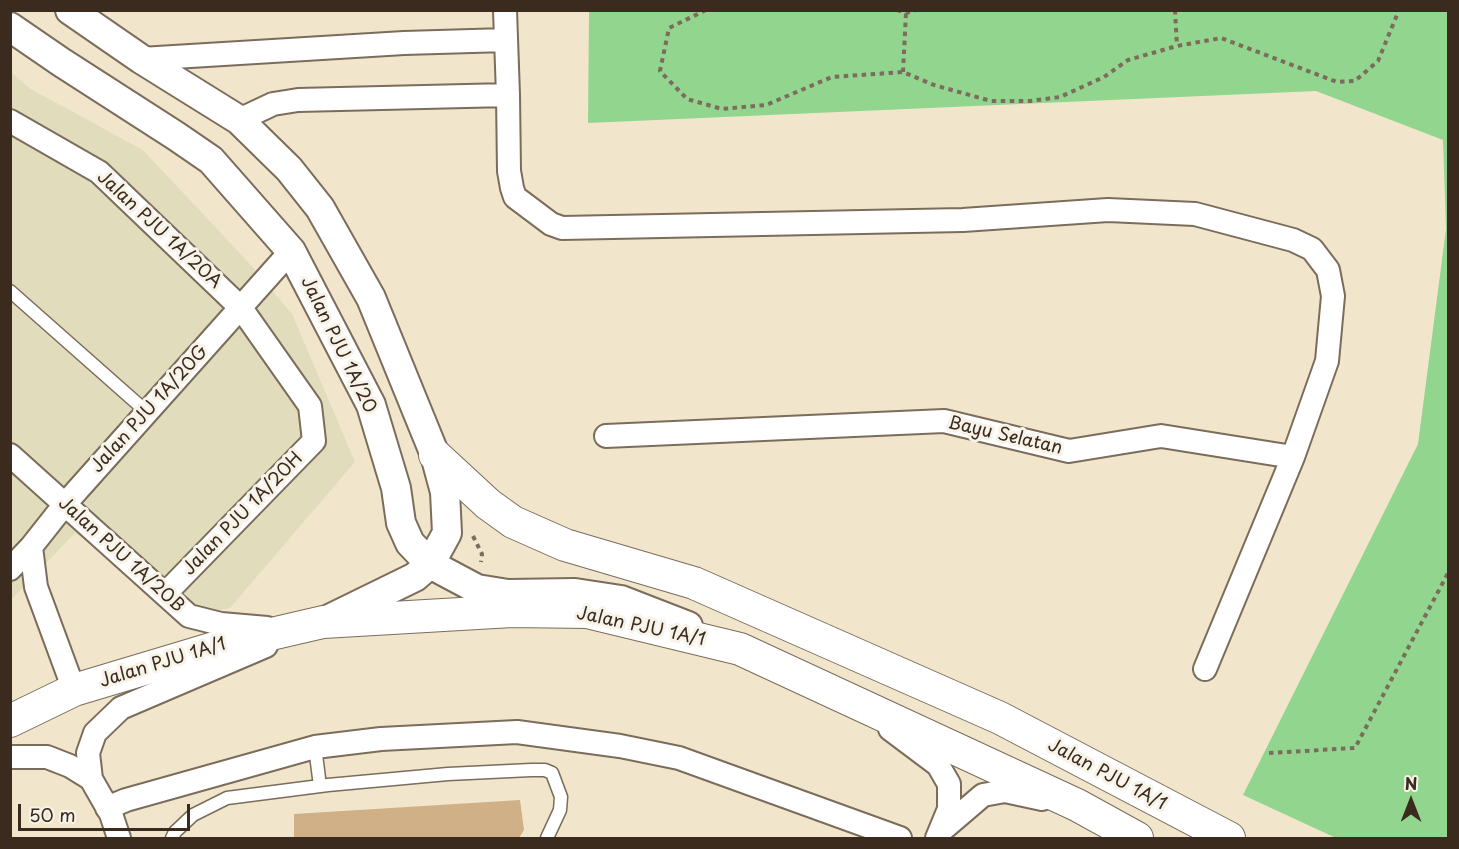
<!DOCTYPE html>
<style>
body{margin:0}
#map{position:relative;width:1459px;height:849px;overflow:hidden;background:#f1e6cc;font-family:"Playpen Sans",sans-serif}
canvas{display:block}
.frame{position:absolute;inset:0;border:12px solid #3b2a1e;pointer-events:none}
.north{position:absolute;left:1381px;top:771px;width:60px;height:60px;-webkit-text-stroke:4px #f7f3e8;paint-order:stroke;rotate:0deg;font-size:16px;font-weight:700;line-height:24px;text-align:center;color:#3b2a1e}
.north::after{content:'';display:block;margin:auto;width:21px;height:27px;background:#3b2a1e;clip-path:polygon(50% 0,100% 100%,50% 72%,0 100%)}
.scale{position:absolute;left:18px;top:804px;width:172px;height:27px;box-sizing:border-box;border:3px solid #3b2a1e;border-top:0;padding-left:8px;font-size:18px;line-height:21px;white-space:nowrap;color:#3b2a1e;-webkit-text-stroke:4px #f7f3e8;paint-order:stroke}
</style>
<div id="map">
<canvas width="1459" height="849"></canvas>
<div class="frame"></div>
<div class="north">N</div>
<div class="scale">50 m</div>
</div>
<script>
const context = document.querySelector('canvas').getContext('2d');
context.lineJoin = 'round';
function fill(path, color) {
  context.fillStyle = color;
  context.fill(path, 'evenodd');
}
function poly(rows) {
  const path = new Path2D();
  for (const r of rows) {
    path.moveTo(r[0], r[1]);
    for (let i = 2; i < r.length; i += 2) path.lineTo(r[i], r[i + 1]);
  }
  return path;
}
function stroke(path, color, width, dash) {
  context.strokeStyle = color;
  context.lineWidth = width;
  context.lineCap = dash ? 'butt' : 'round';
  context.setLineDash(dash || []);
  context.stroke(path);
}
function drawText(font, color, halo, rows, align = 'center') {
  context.font = font + ' "Playpen Sans",sans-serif';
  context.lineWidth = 6;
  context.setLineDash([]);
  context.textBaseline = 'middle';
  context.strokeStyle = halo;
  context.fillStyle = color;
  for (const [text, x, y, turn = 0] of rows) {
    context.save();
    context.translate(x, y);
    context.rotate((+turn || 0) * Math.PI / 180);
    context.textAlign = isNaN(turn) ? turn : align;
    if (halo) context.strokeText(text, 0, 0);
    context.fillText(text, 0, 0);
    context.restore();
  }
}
const built = poly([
 [11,72,29,88,143,150,249,263,292,314,355,462,230,608,189,616,75,533,11,600]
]);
const green = poly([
 [589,11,1448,11,1448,838,1336,838,1243,795,1418,444,1446,229,1443,140,1316,91,588,123]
]);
const building = poly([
 [520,800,524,830,519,838,294,838,294,814]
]);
const path = poly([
 [706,10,669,28,660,71,687,99,722,109,766,105,832,77,903,72,934,85,991,101,1030,101,1060,97,1104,77,1128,60,1177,46,1221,38,1337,82,1355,81,1378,61,1399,10],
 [897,10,906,13,916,10],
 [1175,10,1177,46],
 [903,72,906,13],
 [473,536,482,554,481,562],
 [1269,753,1355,748,1448,573]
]);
const service = poly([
 [10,291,148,413],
 [315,747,320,786],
 [172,838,175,832,193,815,227,798,328,785,448,774,531,770,545,770,552,773,561,797,560,810,547,838]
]);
const minor = poly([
 [505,10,508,95,509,171,512,188,515,197,551,224,562,228,963,220,1108,210,1195,214,1293,240,1312,249,1328,270,1333,296,1327,361,1293,457,1205,669],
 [141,59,404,43,506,40],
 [239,120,273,104,298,100,508,95],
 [10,121,99,172,241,308,310,406,314,441,165,594],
 [606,436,944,421,1069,451,1161,436,1293,457],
 [10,455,189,616,221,624,267,628],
 [31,547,36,587,74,690],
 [10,569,31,547,65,504,291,251],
 [890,729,938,765,949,784,949,809,937,838],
 [10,757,47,757,70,766,91,779],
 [107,808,126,800,315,747,381,739,517,732,620,746,679,758,900,838],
 [942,830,983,795,1005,791,1042,799],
 [119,838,111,814,91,779,88,753,95,733,121,708,266,646]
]);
const tertiary = poly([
 [70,10,141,59,239,120,289,169,320,208,371,298,435,455,445,492,447,533,430,564,415,577,325,621],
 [10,27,61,62,176,136,211,160,291,251,371,405,396,488,401,523,410,543,430,564,477,589,508,594,575,593,621,600,688,626]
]);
const secondary = poly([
 [435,455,488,504,513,522,565,545,694,583,1000,718,1229,838],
 [10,721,74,690,224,645,323,622,512,611,587,612,740,649,1077,805,1137,838]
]);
const streetNames = [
 ["Jalan PJU 1A/20A",159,230,43],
 ["Jalan PJU 1A/20",338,345,64],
 ["Jalan PJU 1A/20G",150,409,-48],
 ["Bayu Selatan",1005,436,13],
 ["Jalan PJU 1A/20H",243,514,-46],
 ["Jalan PJU 1A/20B",121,555,42],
 ["Jalan PJU 1A/1",641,627,12],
 ["Jalan PJU 1A/1",163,663,-17],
 ["Jalan PJU 1A/1",1107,775,28]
];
fill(built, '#e1dcbb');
fill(green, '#92d58e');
fill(building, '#d0b086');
stroke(service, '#7b6c5b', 15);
stroke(minor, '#7b6c5b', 26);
stroke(tertiary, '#7b6c5b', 32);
stroke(secondary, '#7b6c5b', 34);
stroke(path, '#7b6c5b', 4, [4.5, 4.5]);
stroke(service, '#fff', 12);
stroke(minor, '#fff', 22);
stroke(tertiary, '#fff', 28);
stroke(secondary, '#fff', 32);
drawText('18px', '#3b2a1e', '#f7f3e8', streetNames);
</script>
